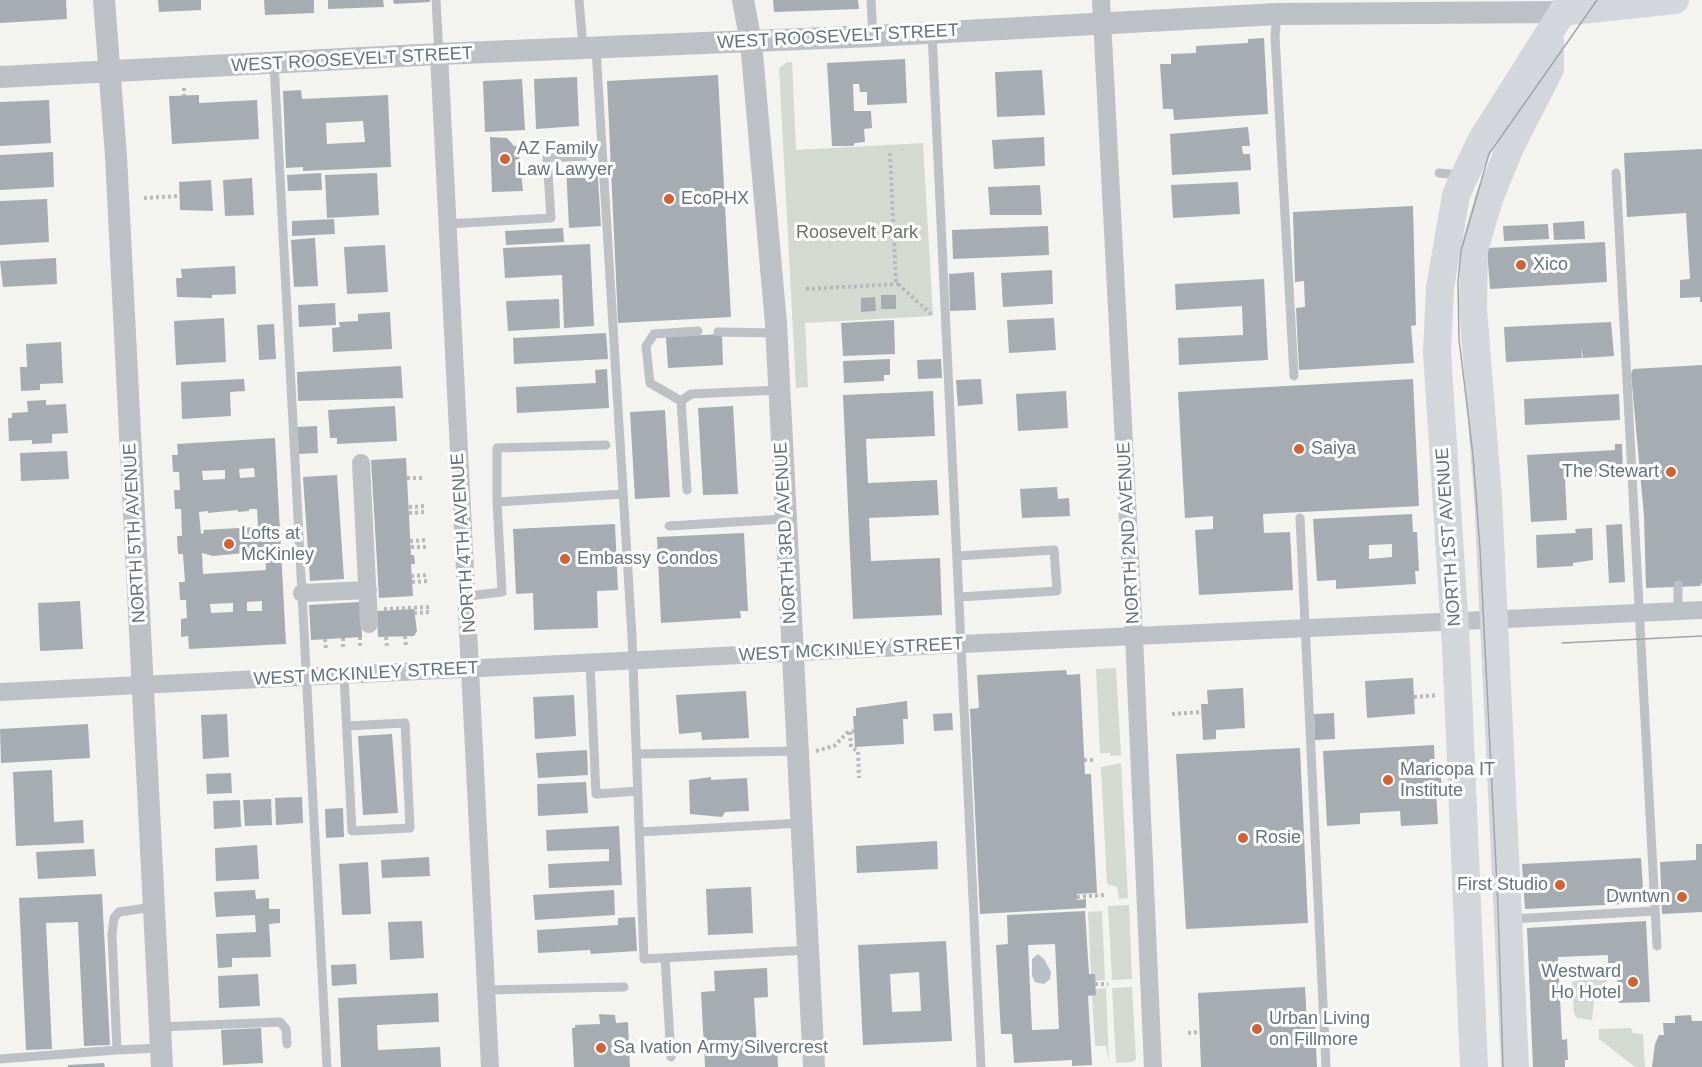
<!DOCTYPE html>
<style>
body{margin:0}
canvas{display:block;background:#f3f4f0}
</style>
<canvas width="1702" height="1067"></canvas>
<script>
const context = document.querySelector('canvas').getContext('2d');
context.lineJoin = 'round';
function fill(path, color) {
  context.fillStyle = color;
  context.fill(path, 'evenodd');
}
function poly(rows) {
  const path = new Path2D();
  for (const r of rows) {
    path.moveTo(r[0], r[1]);
    for (let i = 2; i < r.length; i += 2) path.lineTo(r[i], r[i + 1]);
  }
  return path;
}
function stroke(path, color, width, dash) {
  context.strokeStyle = color;
  context.lineWidth = width;
  context.lineCap = dash ? 'butt' : 'round';
  context.setLineDash(dash || []);
  context.stroke(path);
}
function drawText(font, color, halo, rows, align = 'center') {
  context.font = font + ' Arial,sans-serif';
  context.lineWidth = 6;
  context.setLineDash([]);
  context.textBaseline = 'middle';
  context.strokeStyle = halo;
  context.fillStyle = color;
  for (const [text, x, y, turn = 0] of rows) {
    context.save();
    context.translate(x, y);
    context.rotate((+turn || 0) * Math.PI / 180);
    context.textAlign = isNaN(turn) ? turn : align;
    if (halo) context.strokeText(text, 0, 0);
    context.fillText(text, 0, 0);
    context.restore();
  }
}
const green = poly([
 [787,62,792,62,796,150,923,143,933,316,805,323,808,387,796,388,779,68],
 [1116,668,1121,755,1110,756,1110,753,1100,753,1096,669],
 [1121,763,1128,898,1119,899,1117,887,1107,884,1101,767],
 [1129,905,1132,979,1112,980,1108,906],
 [1102,911,1105,980,1095,981,1091,974,1088,912],
 [1611,968,1611,977,1606,981,1594,1001,1592,1020,1577,1018,1574,1013,1572,982,1586,979,1587,969],
 [1132,987,1136,1059,1132,1062,1116,1063,1112,988],
 [1106,988,1109,1062,1106,1046,1095,1046,1092,995,1096,995,1096,989],
 [1631,1028,1633,1033,1643,1034,1645,1067,1635,1067,1599,1039,1599,1029]
]);
const water = poly([
 [1038,954,1044,959,1051,972,1050,979,1044,984,1035,982,1032,976,1032,959]
]);
const building = poly([
 [0,0,66,0,67,19,0,23],
 [158,0,201,0,201,10,159,12],
 [264,0,314,0,314,13,265,15],
 [328,0,383,0,384,7,328,9],
 [393,0,430,0,430,2,394,4],
 [773,0,858,0,859,9,774,12],
 [1264,38,1268,114,1174,120,1173,109,1163,109,1160,64,1171,64,1171,54,1196,53,1196,46,1248,43,1248,39],
 [905,59,907,103,867,105,867,92,860,92,859,84,853,84,854,111,871,111,872,128,864,129,865,142,855,143,853,146,832,146,827,63],
 [1042,70,1045,115,997,117,995,72],
 [718,75,731,317,618,323,607,81],
 [577,77,579,126,536,129,534,79],
 [522,79,525,130,485,132,483,81],
 [301,90,302,99,388,95,391,167,303,171,303,167,286,168,283,91],
 [363,121,365,142,327,144,326,123],
 [199,95,199,103,257,100,259,139,172,144,169,96],
 [49,100,51,143,0,146,0,102],
 [1248,127,1250,146,1242,146,1243,154,1250,154,1251,170,1172,175,1170,134],
 [490,137,507,138,514,146,518,146,523,191,492,192],
 [1044,137,1045,166,994,169,992,140],
 [1702,149,1702,302,1700,302,1700,297,1680,298,1680,280,1690,279,1686,213,1627,217,1624,153],
 [53,152,54,187,0,190,0,155],
 [597,163,601,226,569,228,566,165],
 [321,173,322,190,288,191,287,175],
 [377,173,379,215,327,218,325,175],
 [252,178,254,215,225,216,223,180],
 [211,180,213,211,180,210,179,182],
 [1238,182,1240,214,1173,218,1171,185],
 [1040,185,1042,215,990,215,988,187],
 [47,199,49,242,0,245,0,201],
 [1413,206,1416,325,1411,326,1414,363,1299,370,1296,308,1305,307,1304,281,1295,282,1293,212],
 [334,219,335,234,292,236,292,221],
 [1584,221,1585,239,1554,240,1553,223],
 [1548,224,1549,239,1504,241,1503,226],
 [1048,226,1049,255,953,259,952,230],
 [563,228,564,242,506,245,505,231],
 [315,238,318,286,294,287,291,240],
 [1605,242,1607,282,1490,289,1487,248],
 [590,244,594,326,564,328,562,275,505,278,503,248],
 [385,245,388,292,347,294,344,247],
 [56,258,57,284,3,287,0,261],
 [235,266,236,294,212,295,212,298,177,297,176,278,182,278,181,269],
 [1052,270,1053,304,1003,307,1001,273],
 [974,272,976,310,950,311,949,274],
 [1264,279,1268,360,1179,365,1178,338,1243,335,1242,306,1176,310,1175,284],
 [881,295,896,295,896,309,881,309],
 [875,297,876,311,861,312,861,298],
 [559,299,560,328,508,331,506,301],
 [335,303,336,325,299,327,298,305],
 [390,312,392,349,333,352,332,328,340,327,339,322,358,321,358,314],
 [224,318,226,362,176,365,174,321],
 [1054,318,1056,350,1009,353,1007,320],
 [894,320,895,354,843,356,841,323],
 [1611,322,1614,356,1583,358,1581,347,1582,358,1506,362,1504,327],
 [274,324,276,359,259,360,257,325],
 [606,333,608,359,514,364,513,338],
 [722,334,723,365,668,368,666,337],
 [61,342,63,383,40,384,40,390,21,391,20,367,27,367,26,344],
 [890,359,890,375,884,375,884,381,844,383,843,361],
 [941,359,942,378,918,379,917,360],
 [1702,365,1702,582,1700,586,1646,588,1644,516,1631,374,1633,369],
 [401,366,403,398,298,401,297,372],
 [607,369,609,408,517,413,516,387,596,383,595,370],
 [244,379,245,391,230,392,231,416,182,419,181,382],
 [981,379,983,404,958,406,956,380],
 [1413,379,1419,506,1263,514,1264,533,1290,532,1293,590,1199,595,1195,530,1213,529,1213,516,1185,518,1178,392],
 [933,391,935,436,866,439,868,483,937,480,939,515,869,518,871,561,940,558,942,615,853,619,843,395],
 [1066,391,1068,428,1018,431,1016,394],
 [1619,394,1620,420,1525,425,1524,399],
 [46,400,46,405,66,404,68,433,52,434,52,443,32,444,32,440,9,441,8,418,12,418,12,413,28,412,27,401],
 [395,406,397,441,337,444,337,438,330,438,328,410],
 [733,406,738,494,703,495,698,408],
 [665,410,670,497,635,499,630,412],
 [317,426,318,453,299,454,297,427],
 [275,438,286,644,189,649,188,636,181,637,181,619,187,618,186,600,180,600,179,582,185,582,183,554,178,554,177,536,182,536,181,509,175,509,174,490,180,490,179,472,173,472,172,455,178,455,177,444],
 [254,468,255,477,240,478,239,469],
 [225,470,225,479,203,480,202,471],
 [249,509,257,509,258,527,203,530,204,533,201,534,199,512,208,511,208,513,238,510,238,512,249,511],
 [265,551,266,570,203,574,202,553,213,556],
 [262,601,262,611,247,611,247,602],
 [233,603,233,612,211,613,210,604],
 [1615,444,1622,444,1623,475,1565,478,1567,520,1531,522,1527,455,1615,450],
 [67,451,69,479,21,481,20,453],
 [406,458,411,555,414,555,415,564,411,564,413,596,379,598,371,460],
 [337,475,344,579,310,581,303,477],
 [1057,487,1058,499,1069,498,1070,516,1022,518,1020,489],
 [1412,514,1413,532,1417,532,1419,571,1415,571,1416,584,1336,589,1336,580,1317,581,1313,519],
 [1392,544,1392,557,1369,559,1369,545],
 [615,524,618,590,597,591,598,628,534,630,533,593,516,594,513,529],
 [1622,524,1625,582,1609,583,1606,525],
 [1592,528,1593,560,1573,563,1573,566,1537,568,1536,535,1576,533,1575,529],
 [744,533,748,611,740,611,741,618,661,623,657,537],
 [80,601,83,649,40,651,38,603],
 [360,602,362,637,311,640,309,605],
 [414,609,417,631,414,636,378,637,377,611],
 [1066,670,1067,675,1080,674,1085,774,1091,774,1097,893,1077,894,1077,900,1086,899,1086,908,980,914,970,709,979,708,977,675],
 [1413,678,1415,714,1367,718,1365,681],
 [1243,688,1245,728,1216,730,1216,739,1203,740,1201,704,1208,704,1207,690],
 [746,691,749,738,702,740,701,732,679,734,676,695],
 [574,695,576,736,535,739,533,697],
 [907,701,908,719,903,719,904,744,855,747,853,716,856,716,856,708],
 [952,713,953,730,934,731,933,714],
 [1334,713,1335,739,1315,740,1314,714],
 [227,714,229,757,203,759,201,715],
 [88,724,90,758,1,763,0,729],
 [392,734,398,813,363,815,358,736],
 [1434,745,1435,766,1440,766,1442,790,1436,790,1438,824,1401,826,1400,811,1360,813,1360,824,1327,826,1323,751],
 [1300,748,1308,923,1186,929,1176,754],
 [587,750,588,775,538,778,536,753],
 [52,770,54,822,83,820,84,843,16,846,13,772],
 [231,773,232,793,207,794,206,774],
 [711,777,711,780,747,778,749,811,725,812,722,817,690,814,689,780],
 [586,782,588,813,538,816,537,784],
 [302,797,303,823,276,825,275,798],
 [271,799,272,825,245,826,243,800],
 [240,800,241,827,214,829,213,801],
 [343,808,344,837,326,838,325,809],
 [619,826,622,885,549,888,548,864,609,861,609,849,547,851,546,830],
 [937,841,938,869,857,873,856,846],
 [1696,844,1702,844,1702,912,1662,914,1660,862,1696,860],
 [257,845,259,879,216,881,215,848],
 [94,849,96,876,38,879,36,852],
 [429,857,430,876,382,878,381,860],
 [1641,858,1644,903,1525,909,1522,864],
 [368,862,371,914,342,915,339,864],
 [751,887,753,933,708,935,706,889],
 [255,890,256,899,269,898,269,909,280,909,280,923,269,924,271,957,232,958,232,967,218,968,216,934,256,932,255,915,216,917,214,892],
 [614,890,615,915,535,920,533,895],
 [102,894,110,1045,84,1046,78,922,46,923,52,1049,26,1050,19,898],
 [1085,911,1089,974,1095,974,1096,995,1088,996,1092,1065,1072,1066,1072,1060,1014,1063,1012,1034,1001,1034,996,945,1008,944,1007,915],
 [1055,944,1059,1029,1032,1030,1028,945],
 [635,917,637,951,591,954,590,950,538,953,537,930,618,925,618,918],
 [422,921,424,958,390,960,388,922],
 [1646,921,1650,1002,1619,1003,1616,963,1608,963,1608,955,1558,957,1562,1040,1567,1039,1568,1060,1565,1060,1565,1067,1533,1067,1527,928],
 [946,941,952,1041,863,1045,858,945],
 [919,972,921,1011,892,1012,890,974],
 [356,964,357,984,332,986,331,965],
 [767,968,768,997,754,998,757,1046,777,1045,778,1067,705,1067,701,992,715,991,714,971],
 [258,974,260,1006,219,1008,218,976],
 [1305,987,1307,1025,1315,1025,1317,1067,1201,1067,1198,993],
 [438,993,439,1022,377,1025,378,1050,440,1047,441,1067,341,1067,338,998],
 [599,1014,615,1015,616,1023,628,1022,630,1067,574,1067,572,1028,575,1028,575,1025,600,1024],
 [1691,1015,1692,1021,1702,1021,1702,1067,1652,1067,1655,1044,1659,1035,1664,1035,1663,1023,1675,1023,1675,1016],
 [261,1028,263,1063,223,1065,221,1030],
 [104,1063,105,1067,68,1067,68,1065]
]);
const path = poly([
 [184,88,184,96],
 [890,153,896,282,931,314],
 [144,198,179,196],
 [806,289,898,284],
 [407,478,424,478],
 [409,507,426,506],
 [409,513,426,512],
 [410,541,427,540],
 [411,547,428,547],
 [411,576,429,575],
 [412,582,429,581],
 [384,609,431,607],
 [414,613,431,612],
 [405,636,406,646],
 [360,637,360,649],
 [386,637,387,647],
 [343,638,343,649],
 [325,639,326,650],
 [1414,697,1437,695],
 [1172,714,1201,712],
 [850,732,851,747,858,751,859,778],
 [816,751,834,746,847,733,854,731],
 [1084,760,1096,760],
 [1077,897,1104,895],
 [1095,984,1108,984],
 [1188,1033,1200,1032]
]);
const service = poly([
 [436,0,439,54],
 [579,0,583,47],
 [871,0,873,36],
 [1277,14,1275,37,1294,376],
 [932,33,981,1067],
 [596,49,632,637,644,959,808,950],
 [274,63,327,1067],
 [1439,173,1460,175],
 [1616,173,1657,946],
 [447,224,551,218,547,158,589,156],
 [718,332,776,333],
 [681,401,650,383,646,346,654,334,698,331],
 [687,490,681,401,691,394,779,390],
 [497,502,497,448,606,445],
 [1300,518,1326,1067],
 [669,526,784,519],
 [957,556,1054,550,1057,591,959,597],
 [1678,585,1678,612],
 [468,596,502,592,497,502,623,494],
 [590,663,596,794,638,791],
 [344,676,352,831,410,828,405,723,347,726],
 [637,754,798,751],
 [640,832,802,823],
 [153,907,119,912,114,918,112,934,117,1050,161,1048],
 [1511,919,1655,911],
 [665,958,671,1057],
 [486,990,624,987],
 [160,1027,280,1022,286,1029,287,1044],
 [0,1059,117,1050]
]);
const minor = poly([
 [1101,0,1134,636,1153,1067],
 [439,54,490,1067],
 [361,463,369,624],
 [302,593,368,590],
 [0,692,961,644,1702,610]
]);
const tertiary = poly([
 [104,0,116,156,162,1067],
 [743,0,751,42,776,324,814,1067],
 [0,77,439,54,873,36,1277,14,1562,12]
]);
const primary = poly([
 [1562,12,1675,0],
 [1474,1067,1456,646,1437,352,1440,288,1456,195,1465,175,1481,141,1570,0],
 [1515,1067,1488,497,1473,309,1474,250,1489,199,1511,145,1550,69,1550,42]
]);
const tram = poly([
 [1562,643,1702,636],
 [1503,1067,1498,906,1480,549,1473,455,1459,339,1458,282,1461,251,1489,154,1597,0]
]);
const markers = [
 [505,159,6,"#d26231"],
 [669,199,6,"#d26231"],
 [1521,265,6,"#d26231"],
 [1299,449,6,"#d26231"],
 [1671,472,6,"#d26231"],
 [229,544,6,"#d26231"],
 [565,559,6,"#d26231"],
 [1388,780,6,"#d26231"],
 [1243,838,6,"#d26231"],
 [1560,885,6,"#d26231"],
 [1682,897,6,"#d26231"],
 [1633,982,6,"#d26231"],
 [1257,1029,6,"#d26231"],
 [601,1048,6,"#d26231"]
];
const streetNames = [
 ["WEST ROOSEVELT STREET",838,37,-3],
 ["WEST ROOSEVELT STREET",352,60,-3],
 ["NORTH 5TH AVENUE",135,533,-93],
 ["NORTH 3RD AVENUE",786,533,-93],
 ["NORTH 2ND AVENUE",1129,533,-93],
 ["NORTH 1ST AVENUE",1449,537,-94],
 ["NORTH 4TH AVENUE",464,543,-94],
 ["WEST MCKINLEY STREET",851,650,-3],
 ["WEST MCKINLEY STREET",366,674,-3]
];
const poiNames = [
 ["AZ Family",517,149],
 ["Law Lawyer",517,170],
 ["EcoPHX",681,199],
 ["Xico",1533,265],
 ["Saiya",1311,449],
 ["The Stewart",1659,472,"right"],
 ["Lofts at",241,534],
 ["McKinley",241,555],
 ["Embassy Condos",577,559],
 ["Maricopa IT",1400,770],
 ["Institute",1400,791],
 ["Rosie",1255,838],
 ["First Studio",1548,885,"right"],
 ["Dwntwn",1670,897,"right"],
 ["Westward",1621,972,"right"],
 ["Ho Hotel",1621,993,"right"],
 ["Urban Living",1269,1019],
 ["on Fillmore",1269,1040],
 ["Sa lvation Army Silvercrest",613,1048]
];
const parkNames = [
 ["Roosevelt Park",857,233]
];
fill(green, '#d4dad2');
fill(water, '#b7c1c5');
fill(building, '#a6acb2');
stroke(path, '#b7b9bc', 4, [3, 3]);
stroke(service, '#bdc0c4', 9);
stroke(minor, '#bdc0c4', 18);
stroke(tertiary, '#bdc0c4', 22);
stroke(primary, '#d3d7db', 28);
stroke(tram, '#a1a5aa', 1.5);
for (const [x, y, r, color] of markers) {
  const dot = new Path2D();
  dot.arc(x, y, r, 0, 2 * Math.PI);
  context.fillStyle = color;
  context.fill(dot);
  stroke(dot, '#fff', 2);
}
drawText('18px', '#65727e', '#fff', streetNames);
drawText('18px', '#65727e', '#fff', poiNames, 'left');
drawText('18px', '#667663', '#fff', parkNames);
</script>
